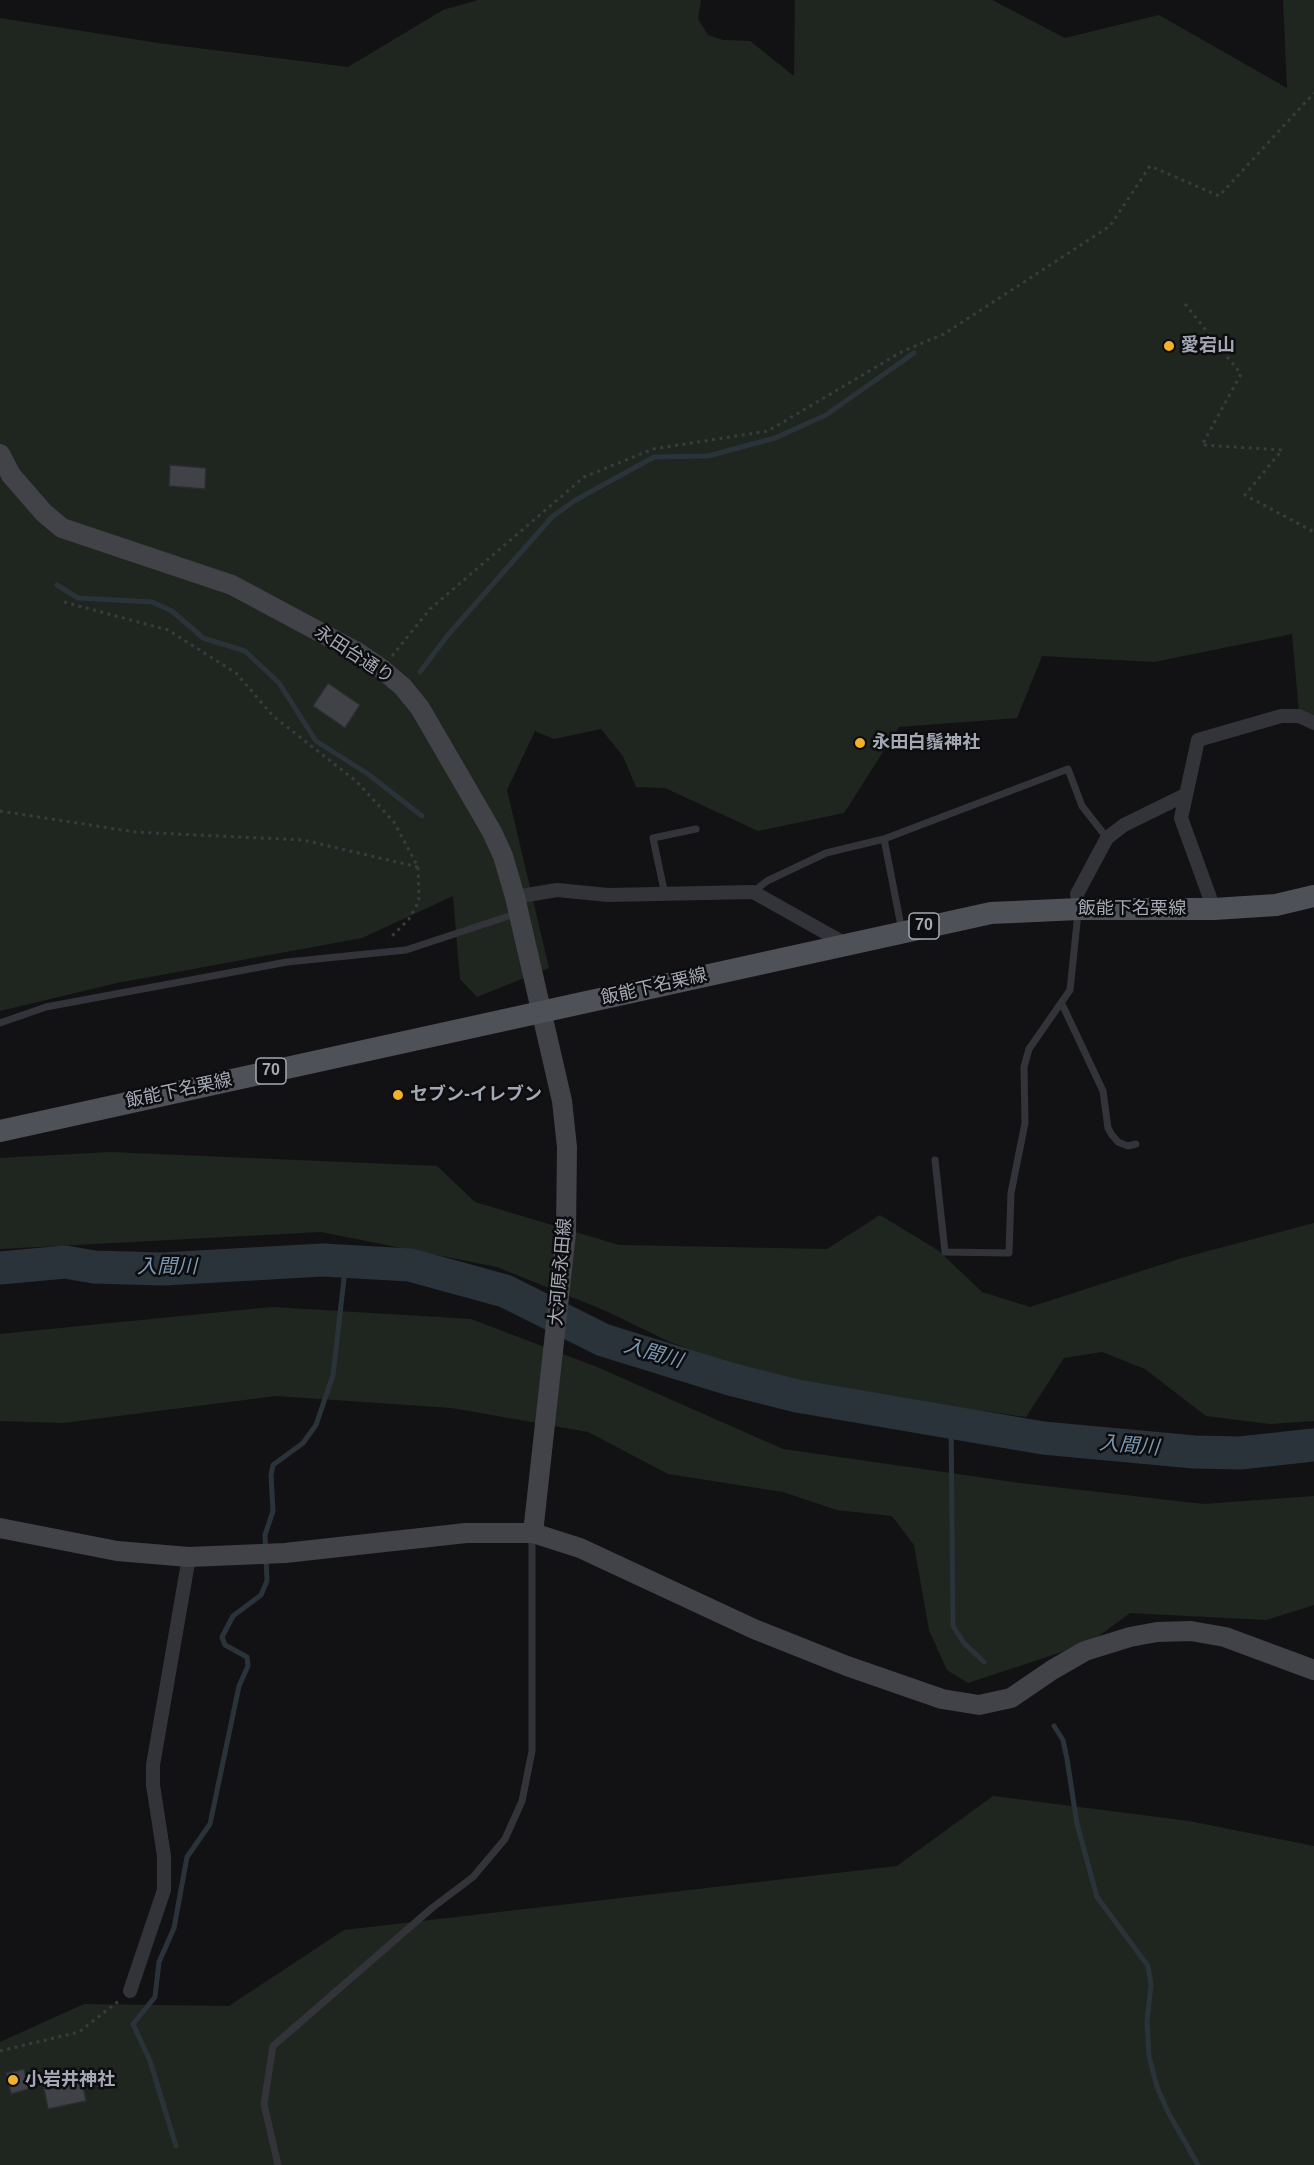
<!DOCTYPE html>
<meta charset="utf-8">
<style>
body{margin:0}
canvas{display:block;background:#121214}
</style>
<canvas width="1314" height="2165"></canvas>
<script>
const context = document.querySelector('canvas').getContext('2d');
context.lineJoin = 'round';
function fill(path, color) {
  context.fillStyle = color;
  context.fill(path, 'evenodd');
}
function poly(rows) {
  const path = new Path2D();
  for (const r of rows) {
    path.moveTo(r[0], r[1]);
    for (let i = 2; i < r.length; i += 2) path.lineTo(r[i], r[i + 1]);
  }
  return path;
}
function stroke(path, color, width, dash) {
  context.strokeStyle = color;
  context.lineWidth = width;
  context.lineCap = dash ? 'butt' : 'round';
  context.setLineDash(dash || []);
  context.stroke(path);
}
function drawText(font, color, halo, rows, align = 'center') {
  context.font = font + ' Arial,"Noto Sans JP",sans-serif';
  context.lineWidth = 5;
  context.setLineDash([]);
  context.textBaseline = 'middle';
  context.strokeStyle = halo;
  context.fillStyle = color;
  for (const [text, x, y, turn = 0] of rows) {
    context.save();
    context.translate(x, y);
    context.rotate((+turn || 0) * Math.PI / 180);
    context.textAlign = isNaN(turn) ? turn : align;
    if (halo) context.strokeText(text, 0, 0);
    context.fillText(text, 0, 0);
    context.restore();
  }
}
const green = poly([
 [478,0,701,0,698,19,708,35,723,40,750,41,794,76,795,0,992,0,1065,38,1159,15,1287,88,1283,0,1314,0,1314,719,1299,712,1292,634,1154,662,1042,656,1017,718,899,727,844,813,758,831,665,788,636,787,623,756,601,729,554,739,535,731,507,790,549,968,477,997,460,979,453,896,362,938,117,983,0,1011,0,18,158,43,348,67,443,10],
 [109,1152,437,1166,475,1202,619,1245,827,1249,880,1215,939,1251,982,1292,1030,1307,1182,1258,1314,1223,1314,1421,1270,1424,1206,1416,1145,1369,1102,1352,1064,1358,1026,1417,777,1382,670,1342,606,1311,497,1267,321,1232,0,1249,0,1158],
 [272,1307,471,1319,597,1367,783,1449,1020,1483,1203,1504,1314,1496,1314,1605,1266,1620,1130,1613,1089,1643,968,1683,947,1670,929,1630,914,1545,892,1516,837,1510,783,1492,668,1474,588,1432,452,1408,276,1396,63,1423,0,1421,0,1334],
 [993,1796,1189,1821,1314,1846,1314,2165,0,2165,0,2042,84,2004,229,2006,344,1930,897,1866]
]);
const stream = poly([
 [57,585,78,598,152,602,172,611,203,638,245,651,279,683,316,741,368,774,422,816],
 [420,672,448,635,552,517,574,501,654,457,708,456,775,438,826,415,914,353],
 [951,1421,953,1626,964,1643,984,1662],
 [1054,1726,1063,1740,1067,1759,1077,1824,1097,1897,1148,1966,1151,1985,1147,2021,1149,2056,1157,2087,1168,2112,1198,2165],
 [176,2146,150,2061,133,2024,155,1997,159,1962,174,1928,187,1857,210,1824,239,1686,248,1666,247,1657,225,1645,222,1637,233,1616,261,1595,267,1581,265,1535,273,1511,271,1475,273,1465,303,1443,316,1425,333,1375,346,1261]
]);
const river = poly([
 [0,1268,65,1262,94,1267,163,1269,323,1260,410,1265,505,1291,603,1340,730,1379,797,1396,1043,1438,1194,1452,1240,1453,1314,1445]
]);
const building = poly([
 [170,465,206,468,205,489,169,486,170,465],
 [328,683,360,705,345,728,313,706,328,683],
 [24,2069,29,2089,11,2094,6,2073,24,2069],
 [81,2075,86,2101,48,2109,43,2084,81,2075]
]);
const path = poly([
 [1185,304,1241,374,1202,445,1282,450,1245,495,1314,532],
 [64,602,168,630,236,673,273,716,356,781,394,822,418,867,419,901,409,919,389,939],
 [392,656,430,609,584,477,653,449,768,431,903,351,944,334,1110,226,1150,166,1219,196,1314,93],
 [0,811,135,832,303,840,418,867],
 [0,2051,79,2032,120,2000]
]);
const lane = poly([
 [884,839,902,931],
 [753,892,767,881,826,853,884,839,1068,769,1082,806,1107,838],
 [665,895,653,838,696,829],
 [1062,1004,1103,1091,1108,1128,1112,1135,1118,1142,1128,1146,1136,1144],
 [0,1023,46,1007,287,962,406,950,518,913],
 [935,1160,945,1252,1009,1253,1011,1193,1025,1123,1024,1067,1029,1049,1070,990,1078,913],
 [278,2165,264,2104,273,2046,432,1908,473,1877,505,1839,522,1801,532,1751,532,1535]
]);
const street = poly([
 [515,897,557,890,608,895,753,892,844,943],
 [1079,909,1077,894,1107,838,1124,825,1183,796],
 [1214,909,1181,818,1198,740,1281,716,1299,716,1314,723],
 [130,1991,164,1890,164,1856,153,1785,153,1765,189,1557]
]);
const secondary = poly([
 [0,454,11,475,44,513,62,528,232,585,357,652,382,669,403,687,420,708,492,832,503,856,515,897,562,1101,567,1147,566,1233,533,1533],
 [0,1528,117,1551,189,1557,285,1553,466,1533,533,1533,580,1548,754,1629,847,1666,942,1699,979,1705,1011,1698,1052,1670,1085,1651,1130,1637,1157,1632,1191,1631,1225,1637,1314,1670]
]);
const primary = poly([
 [0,1131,991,913,1079,909,1214,909,1276,905,1314,896]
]);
const markers = [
 [1169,346,6,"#f3b02b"],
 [860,743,6,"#f3b02b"],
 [398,1095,6,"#f3b02b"],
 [13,2080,6,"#f3b02b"]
];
const shields = [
 [924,926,30],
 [271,1071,30]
];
const shieldNames = [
 ["70",924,926],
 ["70",271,1071]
];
const poiNames = [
 ["愛宕山",1181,346],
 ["永田白鬚神社",872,743],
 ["セブン-イレブン",410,1095],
 ["小岩井神社",25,2080]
];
const streetNames = [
 ["永田台通り",354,655,33],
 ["飯能下名栗線",1132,909],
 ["飯能下名栗線",654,987,-13],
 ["飯能下名栗線",179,1091,-12],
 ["大河原永田線",561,1272,-85]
];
const waterNames = [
 ["入間川",167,1267],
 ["入間川",653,1354,16],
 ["入間川",1129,1446,5]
];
fill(green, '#1e261f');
stroke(stream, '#2a3339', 5);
stroke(river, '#2a3339', 33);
fill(building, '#414247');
stroke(building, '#2c2c30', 1.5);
stroke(path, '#393b40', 3, [3, 4.5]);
stroke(lane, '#333439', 7);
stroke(street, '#333439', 14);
stroke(secondary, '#414349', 20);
stroke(primary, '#4f5158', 22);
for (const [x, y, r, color] of markers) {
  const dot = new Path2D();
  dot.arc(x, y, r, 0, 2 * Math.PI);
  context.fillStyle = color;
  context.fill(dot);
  stroke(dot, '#0d0d0f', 2);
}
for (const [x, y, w] of shields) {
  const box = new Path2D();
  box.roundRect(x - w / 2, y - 13, w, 26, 4.5);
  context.fillStyle = '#0d0d0f';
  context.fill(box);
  stroke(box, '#a3a8b4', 1.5);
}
drawText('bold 16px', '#a3a8b4', null, shieldNames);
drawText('bold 18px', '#a3a8b4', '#0d0d0f', poiNames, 'left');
drawText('18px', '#a3a8b4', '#0d0d0f', streetNames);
drawText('italic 20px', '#7a96b0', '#0d0d0f', waterNames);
</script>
